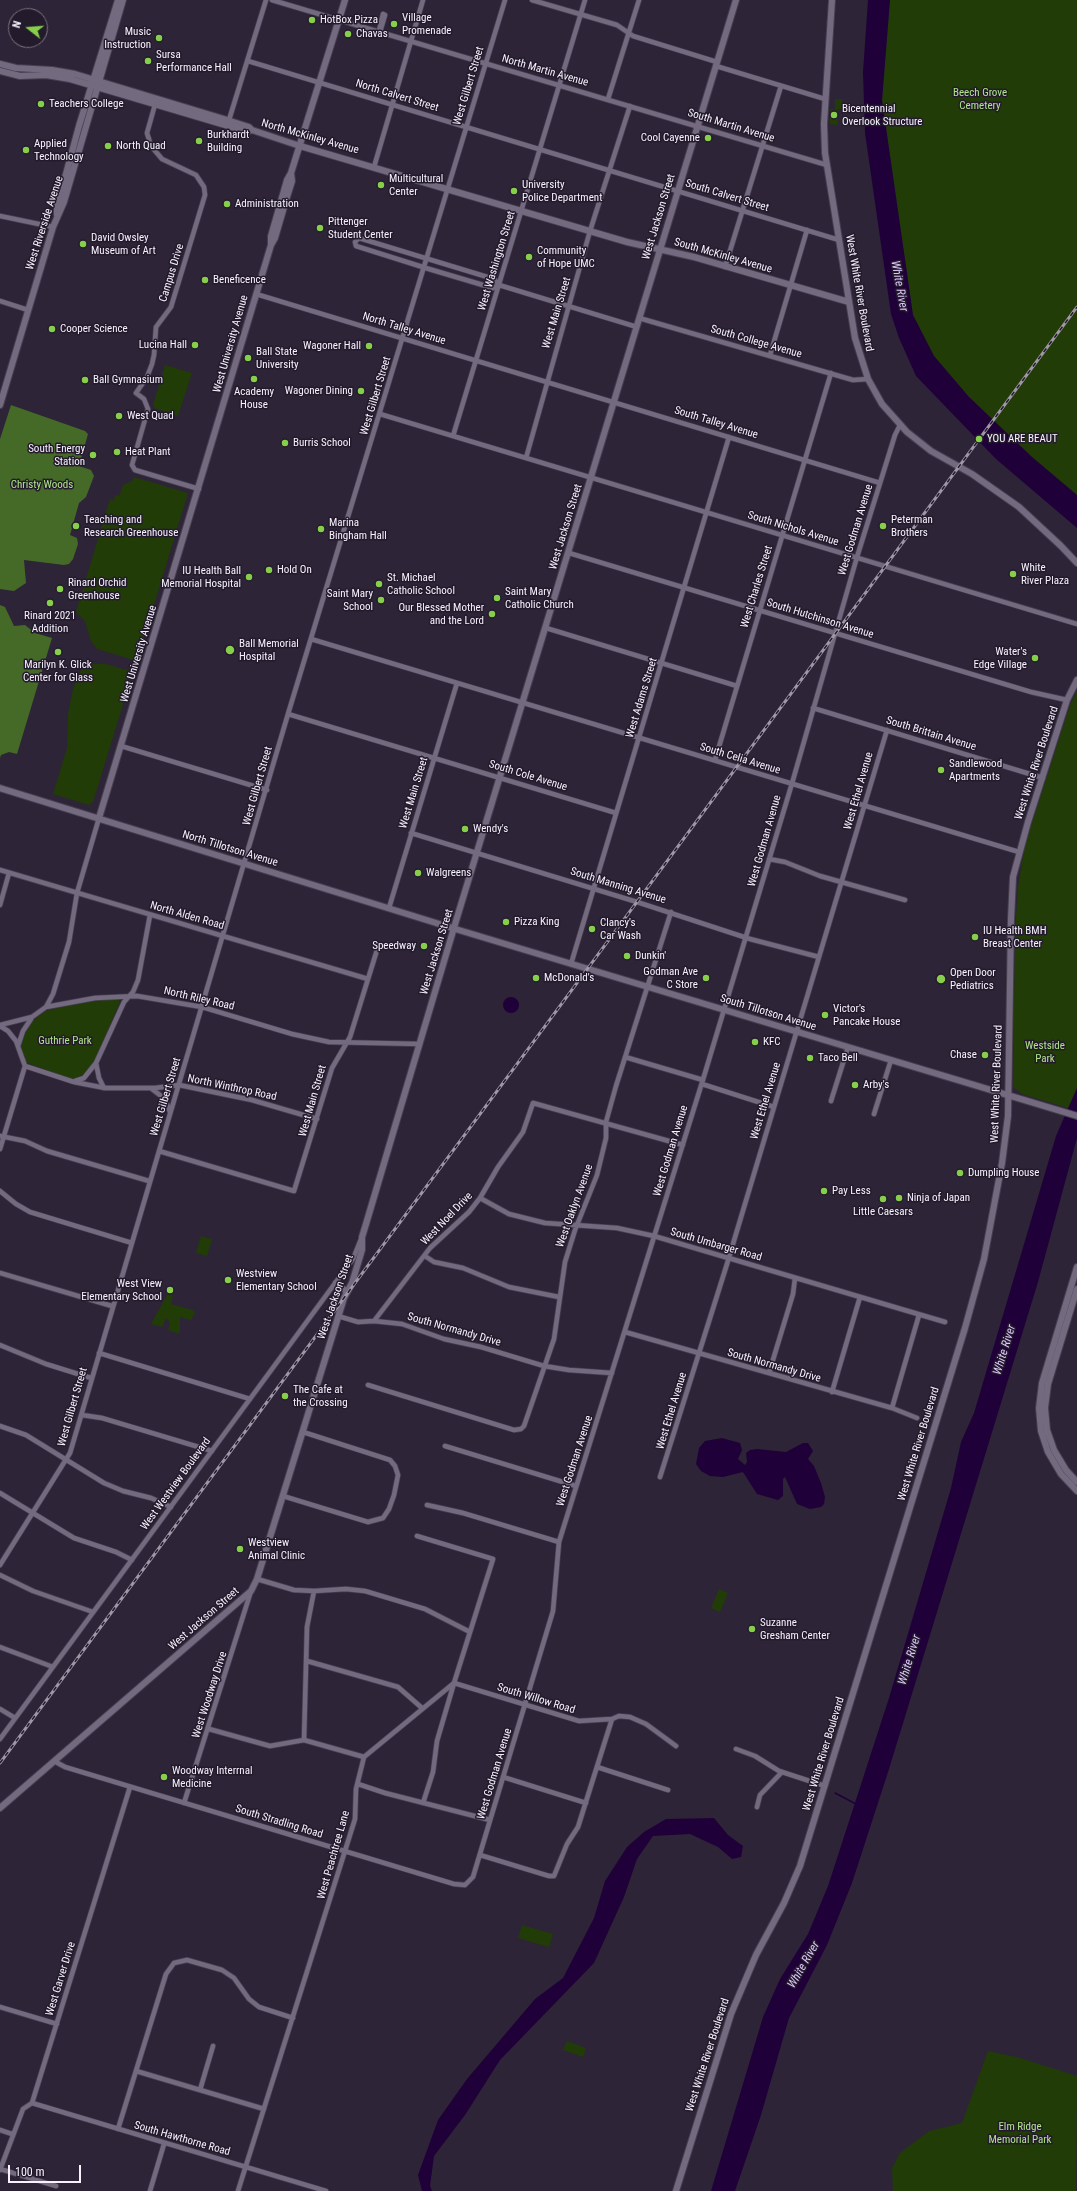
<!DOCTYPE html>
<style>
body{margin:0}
#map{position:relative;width:1077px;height:2191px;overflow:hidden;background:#2d2437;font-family:"Roboto Condensed",sans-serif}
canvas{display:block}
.north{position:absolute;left:8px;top:8px;width:40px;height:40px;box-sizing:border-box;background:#231b2c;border:1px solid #787180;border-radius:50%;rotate:287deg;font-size:11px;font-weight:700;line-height:16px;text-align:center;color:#f8f2ff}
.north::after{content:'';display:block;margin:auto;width:14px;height:18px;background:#87cf4a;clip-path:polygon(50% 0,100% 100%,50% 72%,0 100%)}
.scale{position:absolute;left:8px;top:2165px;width:73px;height:18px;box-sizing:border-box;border:2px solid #f8f2ff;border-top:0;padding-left:5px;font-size:12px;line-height:14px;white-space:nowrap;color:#f8f2ff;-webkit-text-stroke:3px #231b2c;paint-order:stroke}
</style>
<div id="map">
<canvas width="1077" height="2191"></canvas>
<div class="north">N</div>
<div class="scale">100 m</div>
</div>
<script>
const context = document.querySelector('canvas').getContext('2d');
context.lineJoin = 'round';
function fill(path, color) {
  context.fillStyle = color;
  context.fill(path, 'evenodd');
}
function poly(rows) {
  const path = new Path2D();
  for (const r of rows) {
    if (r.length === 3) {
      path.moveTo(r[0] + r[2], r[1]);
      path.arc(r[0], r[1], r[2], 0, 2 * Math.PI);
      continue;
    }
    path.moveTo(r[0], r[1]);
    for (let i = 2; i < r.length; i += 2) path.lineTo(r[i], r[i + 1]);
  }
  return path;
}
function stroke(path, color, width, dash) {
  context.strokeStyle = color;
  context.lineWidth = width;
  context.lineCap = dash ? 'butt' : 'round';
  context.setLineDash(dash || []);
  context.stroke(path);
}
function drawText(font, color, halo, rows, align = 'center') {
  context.font = font + ' "Roboto Condensed",sans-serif';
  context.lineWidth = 3;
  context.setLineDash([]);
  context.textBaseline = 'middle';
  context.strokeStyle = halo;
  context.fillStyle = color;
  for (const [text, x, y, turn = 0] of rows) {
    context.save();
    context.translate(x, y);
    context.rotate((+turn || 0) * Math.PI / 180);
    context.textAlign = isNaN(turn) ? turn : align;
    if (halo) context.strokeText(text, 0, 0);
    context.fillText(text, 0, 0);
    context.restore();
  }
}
const green = poly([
 [890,0,1077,0,1077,496,1032,457,969,397,934,356,913,315,882,100],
 [835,99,842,99,843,109,837,109,838,125,830,124,830,109,835,109],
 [165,365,192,373,178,416,154,408,153,405],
 [134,477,188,493,137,661,97,649,91,641,85,621,76,612,110,499,114,501,115,495,119,496,123,485,132,481],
 [92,664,106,664,133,672,93,802,89,805,53,794,67,748,68,714,73,689,80,671],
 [1077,691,1077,1088,1068,1108,1022,1094,1013,1087,1015,933,1018,886,1025,845,1070,705],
 [99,999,119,999,119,1004,94,1062,85,1074,74,1079,68,1078,25,1062,21,1050,21,1044,29,1025,37,1017,46,1011,62,1006],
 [201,1236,212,1239,207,1256,196,1253],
 [169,1294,173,1295,171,1304,193,1310,195,1313,191,1320,180,1317,180,1334,168,1330,170,1322,166,1318,162,1327,151,1324,167,1295],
 [719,1589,728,1593,720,1612,711,1608],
 [522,1925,553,1934,549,1947,518,1938],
 [567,2041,586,2048,583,2057,563,2050],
 [988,2051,1017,2057,1077,2076,1076,2191,893,2191,892,2168,900,2153,929,2131,962,2123]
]);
const forest = poly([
 [11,405,85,431,88,434,79,466,91,470,94,476,86,497,79,503,70,535,77,538,78,544,73,559,69,564,64,565,24,560,26,583,14,591,0,589,0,439],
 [0,605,5,607,14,626,25,625,35,633,52,638,17,754,9,752,1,755,0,758]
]);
const water = poly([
 [868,0,890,0,882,100,913,315,934,356,969,397,1032,457,1077,495,1077,528,996,459,916,376,899,338,891,314,865,133,863,72],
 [511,1005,8],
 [1077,1088,1077,1138,1038,1282,889,1769,852,1883,827,1945,789,2018,761,2115,735,2191,711,2191,763,2017,780,1979,808,1934,828,1886,889,1698,951,1488,961,1442,974,1413,1056,1136],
 [722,1438,740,1443,742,1450,738,1459,745,1465,747,1462,746,1453,750,1450,757,1449,786,1452,803,1443,808,1443,813,1451,808,1459,814,1466,821,1483,825,1497,824,1504,821,1507,810,1509,797,1504,785,1477,783,1479,783,1496,778,1500,757,1494,743,1472,723,1477,710,1476,701,1471,696,1464,699,1448,705,1441],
 [714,1818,728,1835,743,1846,741,1857,732,1859,718,1847,690,1834,653,1836,637,1859,624,1897,594,1963,500,2060,465,2115,434,2156,430,2186,432,2191,422,2191,418,2175,438,2120,467,2079,535,1999,563,1978,594,1918,605,1881,627,1847,644,1832,666,1819]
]);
const stream = poly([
 [835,1793,856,1804]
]);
const street = poly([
 [272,0,827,165],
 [532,0,617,25,633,36,717,62],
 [379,31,383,14,385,15,380,32],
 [248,61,839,240],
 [716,66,825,99],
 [608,99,639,0],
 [156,101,147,133,151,146,162,159,196,175,204,187,205,195,171,307,156,327,154,355,152,364,147,377,136,393,144,399,148,409,132,465,135,470,199,489],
 [229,120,266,0],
 [374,167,423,0],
 [0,216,53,227],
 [725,267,781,86],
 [499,285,493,288,429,269,356,246,355,242,359,238,494,279,499,285,637,327],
 [256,294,880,483],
 [0,301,28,310],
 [639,318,853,380,868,379],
 [770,355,807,230],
 [380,414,1077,624],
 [453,436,585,0],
 [526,458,590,231,630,106],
 [569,553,1031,692,1067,700],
 [546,628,737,686],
 [311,639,1019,852],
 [813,708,1043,778],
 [288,714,616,813],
 [121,746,267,790],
 [715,760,831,373],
 [411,833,637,902,750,939,819,957],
 [769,859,785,862,820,876,905,900],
 [0,870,368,979],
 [0,905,9,873],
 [389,908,457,683],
 [571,964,729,437],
 [46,1007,95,998,137,996,202,1007,292,1034,329,1042,420,1044],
 [0,1025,32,1017,46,1007,53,994,69,942,77,893,99,818],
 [0,1026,8,1031,16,1041,25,1066,0,1149],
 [18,1046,23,1031,31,1019],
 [625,1057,703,1080],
 [25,1066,74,1082,105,1088,155,1088,179,1085,252,1100,317,1119],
 [75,1081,84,1078,96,1063],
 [702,1084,774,1107],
 [104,1088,99,1078,96,1063,124,1002,133,992,138,980,150,915],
 [152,1089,165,1099,170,1112],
 [831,1101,848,1047],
 [874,1114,891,1060],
 [0,1136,25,1141,47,1151,149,1181],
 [159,1151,294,1191,332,1068,350,1037,377,950],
 [0,1191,16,1204,30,1212,132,1243],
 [480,1198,509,1214,545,1223,617,1228,654,1236,945,1322],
 [425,1256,434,1262,463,1268,509,1287,559,1297],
 [0,1273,112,1306],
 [338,1316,358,1322,374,1321,402,1324,444,1339,481,1347,544,1366,569,1370,612,1373],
 [374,1321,430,1248,469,1212,480,1198,498,1167,523,1132,533,1103,683,1145],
 [625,1332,892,1408,917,1418],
 [0,1345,46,1364,91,1378],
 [99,1353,250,1399],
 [769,1373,793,1294,795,1278],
 [368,1385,514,1430,521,1429,524,1426,554,1339,565,1262,575,1230,597,1175,606,1138,606,1122,616,1086,671,912],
 [832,1392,860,1297],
 [892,1408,919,1315],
 [82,1415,102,1418,212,1451],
 [0,1426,26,1435,104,1483,123,1491,151,1498,171,1507],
 [445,1446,576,1486],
 [660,1477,727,1264,887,730],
 [0,1493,74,1538,116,1552,132,1560],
 [283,1496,368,1522,383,1518,389,1509,394,1495,398,1475,395,1466,390,1460,303,1432],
 [427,1505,463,1513,559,1542],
 [0,1565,70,1453,288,714,505,0],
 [0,1575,33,1591,93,1612],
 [257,1579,294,1590,314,1591,346,1589,365,1591,425,1609,470,1632],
 [0,1647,53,1667],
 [307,1661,398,1687,422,1708],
 [0,1709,15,1718],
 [209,1729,270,1746,304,1740,364,1757],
 [0,1739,333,1286,353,1259,361,1239],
 [304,1740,307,1627,314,1591],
 [736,1749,755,1756,779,1771,825,1786],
 [54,1761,65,1767,454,1884,465,1885,473,1877,553,1611,559,1542,705,1073,793,780,857,557,895,435,900,425],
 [597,1767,668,1790],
 [503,1777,586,1803],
 [358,1784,385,1793,490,1820],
 [184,1803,251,1591],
 [423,1803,433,1772,437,1741,454,1683,579,1721,612,1719,619,1716,630,1717,646,1724,676,1746],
 [757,1807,760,1795,782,1772],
 [480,1855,549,1876,554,1876,567,1844,578,1827,612,1719],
 [0,2007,57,2024],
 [136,2071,264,2109],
 [200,2090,213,2046],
 [32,2103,326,2191],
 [118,2129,166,1974,174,1963,187,1960,222,1970,234,1978,249,1999,259,2007,293,2018],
 [0,2130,12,2134],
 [0,2169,56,2186],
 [0,2170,23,2109,32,2103,130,1787],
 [150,2191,164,2144],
 [238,2191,355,1819,356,1789,364,1757,454,1683,493,1559,417,1536]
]);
const secondary = poly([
 [832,0,824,124,825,153,855,338,868,379,882,404,907,432,931,451,972,474,1019,507,1061,546,1077,563],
 [0,64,16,68,52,70,75,74,224,119,249,127,252,130,300,146,627,242,694,257,849,302],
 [0,71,20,76,46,75,70,79,232,127,247,131,252,130],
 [57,215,57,207,79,126,118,0],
 [271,245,271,236,287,180,291,173,345,0],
 [0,405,53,227,64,202,123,0],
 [0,788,462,931,1077,1116],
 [99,818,271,245,275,238,287,197,292,181,291,173],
 [1077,1267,1042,1383,1039,1408,1041,1431,1048,1452,1061,1474,1077,1491],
 [336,1283,347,1292],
 [1077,1289,1048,1384,1045,1408,1047,1430,1054,1450,1066,1470,1077,1482],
 [0,1808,251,1591,257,1579,344,1298,352,1283,362,1250,362,1237,366,1224,456,921,736,0],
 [676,2191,731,2014,756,1955,784,1903,800,1866,965,1328,984,1259,1002,1163,1008,1116,1011,919,1013,877,1028,822,1067,700,1077,680]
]);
const rail = poly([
 [0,1763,1077,307]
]);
const markers = [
 [312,20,4,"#87cf4a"],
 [394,24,4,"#87cf4a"],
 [348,34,4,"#87cf4a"],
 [159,38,4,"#87cf4a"],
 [148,61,4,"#87cf4a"],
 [41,104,4,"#87cf4a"],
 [834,115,4,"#87cf4a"],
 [708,138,4,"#87cf4a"],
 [199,141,4,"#87cf4a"],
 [108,146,4,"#87cf4a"],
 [26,150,4,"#87cf4a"],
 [381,185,4,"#87cf4a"],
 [514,191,4,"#87cf4a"],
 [227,204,4,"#87cf4a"],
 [320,228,4,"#87cf4a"],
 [83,244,4,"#87cf4a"],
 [529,257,4,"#87cf4a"],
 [205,280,4,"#87cf4a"],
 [52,329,4,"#87cf4a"],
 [195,345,4,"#87cf4a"],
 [369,346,4,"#87cf4a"],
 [248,358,4,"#87cf4a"],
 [254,379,4,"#87cf4a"],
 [85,380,4,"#87cf4a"],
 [361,391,4,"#87cf4a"],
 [119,416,4,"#87cf4a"],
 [979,439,4,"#87cf4a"],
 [285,443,4,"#87cf4a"],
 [117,452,4,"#87cf4a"],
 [93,455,4,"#87cf4a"],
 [76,526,4,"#87cf4a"],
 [883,526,4,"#87cf4a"],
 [321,529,4,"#87cf4a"],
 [269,570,4,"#87cf4a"],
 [1013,574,4,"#87cf4a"],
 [249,577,4,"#87cf4a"],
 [379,584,4,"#87cf4a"],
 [60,589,4,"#87cf4a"],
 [497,598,4,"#87cf4a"],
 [381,600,4,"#87cf4a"],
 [50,603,4,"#87cf4a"],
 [492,614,4,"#87cf4a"],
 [230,650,5,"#87cf4a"],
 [58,652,4,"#87cf4a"],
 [1035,658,4,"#87cf4a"],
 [941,770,4,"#87cf4a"],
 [465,829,4,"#87cf4a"],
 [418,873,4,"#87cf4a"],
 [506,922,4,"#87cf4a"],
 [592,929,4,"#87cf4a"],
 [975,937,4,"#87cf4a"],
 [424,946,4,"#87cf4a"],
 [627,956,4,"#87cf4a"],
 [536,978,4,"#87cf4a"],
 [706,978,4,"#87cf4a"],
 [941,979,5,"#87cf4a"],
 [825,1015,4,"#87cf4a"],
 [755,1042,4,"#87cf4a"],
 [985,1055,4,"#87cf4a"],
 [810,1058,4,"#87cf4a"],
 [855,1085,4,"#87cf4a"],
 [960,1173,4,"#87cf4a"],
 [824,1191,4,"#87cf4a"],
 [899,1198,4,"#87cf4a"],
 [883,1199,4,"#87cf4a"],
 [228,1280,4,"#87cf4a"],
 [170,1290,4,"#87cf4a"],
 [285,1396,4,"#87cf4a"],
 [240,1549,4,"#87cf4a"],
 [752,1629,4,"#87cf4a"],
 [164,1777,4,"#87cf4a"]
];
const poiNames = [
 ["Village",402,18],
 ["Promenade",402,31],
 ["HotBox Pizza",320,20],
 ["Music",151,32,"right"],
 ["Instruction",151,45,"right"],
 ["Chavas",356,34],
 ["Sursa",156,55],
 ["Performance Hall",156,68],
 ["Teachers College",49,104],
 ["Bicentennial",842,109],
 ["Overlook Structure",842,122],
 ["Burkhardt",207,135],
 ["Building",207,148],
 ["Cool Cayenne",700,138,"right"],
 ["Applied",34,144],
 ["Technology",34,157],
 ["North Quad",116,146],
 ["Multicultural",389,179],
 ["Center",389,192],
 ["University",522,185],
 ["Police Department",522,198],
 ["Administration",235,204],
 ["Pittenger",328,222],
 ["Student Center",328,235],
 ["David Owsley",91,238],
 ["Museum of Art",91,251],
 ["Community",537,251],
 ["of Hope UMC",537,264],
 ["Beneficence",213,280],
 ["Cooper Science",60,329],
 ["Lucina Hall",187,345,"right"],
 ["Wagoner Hall",361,346,"right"],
 ["Ball State",256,352],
 ["University",256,365],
 ["Ball Gymnasium",93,380],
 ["Wagoner Dining",353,391,"right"],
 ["Academy",254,392,"center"],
 ["House",254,405,"center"],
 ["West Quad",127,416],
 ["YOU ARE BEAUT",987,439],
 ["Burris School",293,443],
 ["South Energy",85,449,"right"],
 ["Station",85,462,"right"],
 ["Heat Plant",125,452],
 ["Teaching and",84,520],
 ["Research Greenhouse",84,533],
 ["Peterman",891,520],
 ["Brothers",891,533],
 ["Marina",329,523],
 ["Bingham Hall",329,536],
 ["White",1021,568],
 ["River Plaza",1021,581],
 ["Hold On",277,570],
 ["IU Health Ball",241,571,"right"],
 ["Memorial Hospital",241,584,"right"],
 ["St. Michael",387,578],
 ["Catholic School",387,591],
 ["Rinard Orchid",68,583],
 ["Greenhouse",68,596],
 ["Saint Mary",505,592],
 ["Catholic Church",505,605],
 ["Saint Mary",373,594,"right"],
 ["School",373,607,"right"],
 ["Our Blessed Mother",484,608,"right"],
 ["and the Lord",484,621,"right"],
 ["Rinard 2021",50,616,"center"],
 ["Addition",50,629,"center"],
 ["Ball Memorial",239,644],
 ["Hospital",239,657],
 ["Water's",1027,652,"right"],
 ["Edge Village",1027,665,"right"],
 ["Marilyn K. Glick",58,665,"center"],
 ["Center for Glass",58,678,"center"],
 ["Sandlewood",949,764],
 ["Apartments",949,777],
 ["Wendy's",473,829],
 ["Walgreens",426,873],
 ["Pizza King",514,922],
 ["Clancy's",600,923],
 ["Car Wash",600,936],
 ["IU Health BMH",983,931],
 ["Breast Center",983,944],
 ["Speedway",416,946,"right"],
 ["Dunkin'",635,956],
 ["Godman Ave",698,972,"right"],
 ["C Store",698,985,"right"],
 ["Open Door",950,973],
 ["Pediatrics",950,986],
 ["McDonald's",544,978],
 ["Victor's",833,1009],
 ["Pancake House",833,1022],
 ["KFC",763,1042],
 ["Chase",977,1055,"right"],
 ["Taco Bell",818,1058],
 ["Arby's",863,1085],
 ["Dumpling House",968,1173],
 ["Pay Less",832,1191],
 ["Ninja of Japan",907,1198],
 ["Little Caesars",883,1212,"center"],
 ["Westview",236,1274],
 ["Elementary School",236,1287],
 ["West View",162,1284,"right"],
 ["Elementary School",162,1297,"right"],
 ["The Cafe at",293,1390],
 ["the Crossing",293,1403],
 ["Westview",248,1543],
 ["Animal Clinic",248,1556],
 ["Suzanne",760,1623],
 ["Gresham Center",760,1636],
 ["Woodway Interrnal",172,1771],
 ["Medicine",172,1784]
];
const streetNames = [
 ["North Martin Avenue",545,71,16],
 ["West Gilbert Street",469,86,-73],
 ["North Calvert Street",397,96,17],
 ["South Martin Avenue",731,126,17],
 ["North McKinley Avenue",310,137,16],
 ["South Calvert Street",727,196,17],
 ["West Jackson Street",659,217,-73],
 ["West Riverside Avenue",45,223,-72],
 ["South McKinley Avenue",723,256,16],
 ["West Washington Street",497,261,-73],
 ["Campus Drive",172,273,-73],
 ["West White River Boulevard",859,293,80],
 ["West Main Street",557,313,-73],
 ["North Talley Avenue",404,329,17],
 ["South College Avenue",756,342,16],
 ["West University Avenue",231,344,-74],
 ["West Gilbert Street",376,396,-73],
 ["South Talley Avenue",716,423,17],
 ["West Jackson Street",566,527,-73],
 ["South Nichols Avenue",793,529,17],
 ["West Godman Avenue",856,530,-73],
 ["West Charles Street",757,587,-73],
 ["South Hutchinson Avenue",820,619,17],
 ["West University Avenue",139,654,-73],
 ["West Adams Street",642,698,-73],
 ["South Brittain Avenue",931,734,17],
 ["South Celia Avenue",740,759,17],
 ["West White River Boulevard",1037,763,-72],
 ["South Cole Avenue",528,776,17],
 ["West Gilbert Street",258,786,-74],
 ["West Ethel Avenue",859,791,-74],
 ["West Main Street",414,793,-73],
 ["West Godman Avenue",765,841,-74],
 ["North Tillotson Avenue",230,849,17],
 ["South Manning Avenue",618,886,17],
 ["North Alden Road",187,916,16],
 ["West Jackson Street",437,952,-73],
 ["North Riley Road",199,999,13],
 ["South Tillotson Avenue",768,1013,17],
 ["West White River Boulevard",997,1084,-88],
 ["North Winthrop Road",232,1088,12],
 ["West Gilbert Street",166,1097,-73],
 ["West Main Street",313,1101,-74],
 ["West Ethel Avenue",766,1101,-73],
 ["West Godman Avenue",671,1151,-73],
 ["West Oaklyn Avenue",575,1206,-70],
 ["West Noel Drive",447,1219,-46],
 ["South Umbarger Road",716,1245,16],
 ["West Jackson Street",336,1297,-71],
 ["South Normandy Drive",454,1330,16],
 ["South Normandy Drive",774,1366,16],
 ["West Gilbert Street",73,1407,-74],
 ["West Ethel Avenue",672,1411,-73],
 ["West White River Boulevard",919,1444,-73],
 ["West Godman Avenue",575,1461,-72],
 ["West Westview Boulevard",176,1484,-54],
 ["West Jackson Street",204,1619,-41],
 ["West Woodway Drive",210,1695,-72],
 ["South Willow Road",536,1699,17],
 ["West White River Boulevard",824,1754,-73],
 ["West Godman Avenue",495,1774,-73],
 ["South Stradling Road",279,1822,17],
 ["West Peachtree Lane",334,1855,-74],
 ["West Garver Drive",61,1979,-73],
 ["West White River Boulevard",708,2055,-72],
 ["South Hawthorne Road",182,2139,16]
];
const parkNames = [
 ["Beech Grove",980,93],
 ["Cemetery",980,106],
 ["Christy Woods",42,485],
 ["Guthrie Park",65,1041],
 ["Westside",1045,1046],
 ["Park",1045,1059],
 ["Elm Ridge",1020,2127],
 ["Memorial Park",1020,2140]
];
const waterNames = [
 ["White River",899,286,80],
 ["White River",1005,1350,-73],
 ["White River",910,1660,-73],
 ["White River",804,1965,-60]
];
fill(green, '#223c08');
fill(forest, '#456a27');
fill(water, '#200038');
stroke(stream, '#200038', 1.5);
stroke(street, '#473f50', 6);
stroke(secondary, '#473f50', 8);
stroke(street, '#746a80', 4.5);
stroke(secondary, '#746a80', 6);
stroke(rail, '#9f97a7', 3);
stroke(rail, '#231b2c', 1.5, [4.5]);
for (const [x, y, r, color] of markers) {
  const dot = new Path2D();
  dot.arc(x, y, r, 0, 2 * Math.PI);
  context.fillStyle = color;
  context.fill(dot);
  stroke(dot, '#231b2c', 1.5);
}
drawText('11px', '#f8f2ff', '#231b2c', poiNames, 'left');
drawText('11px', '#f8f2ff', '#231b2c', streetNames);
drawText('11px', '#afe588', '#231b2c', parkNames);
drawText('italic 12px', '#dfc6fd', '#231b2c', waterNames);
</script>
